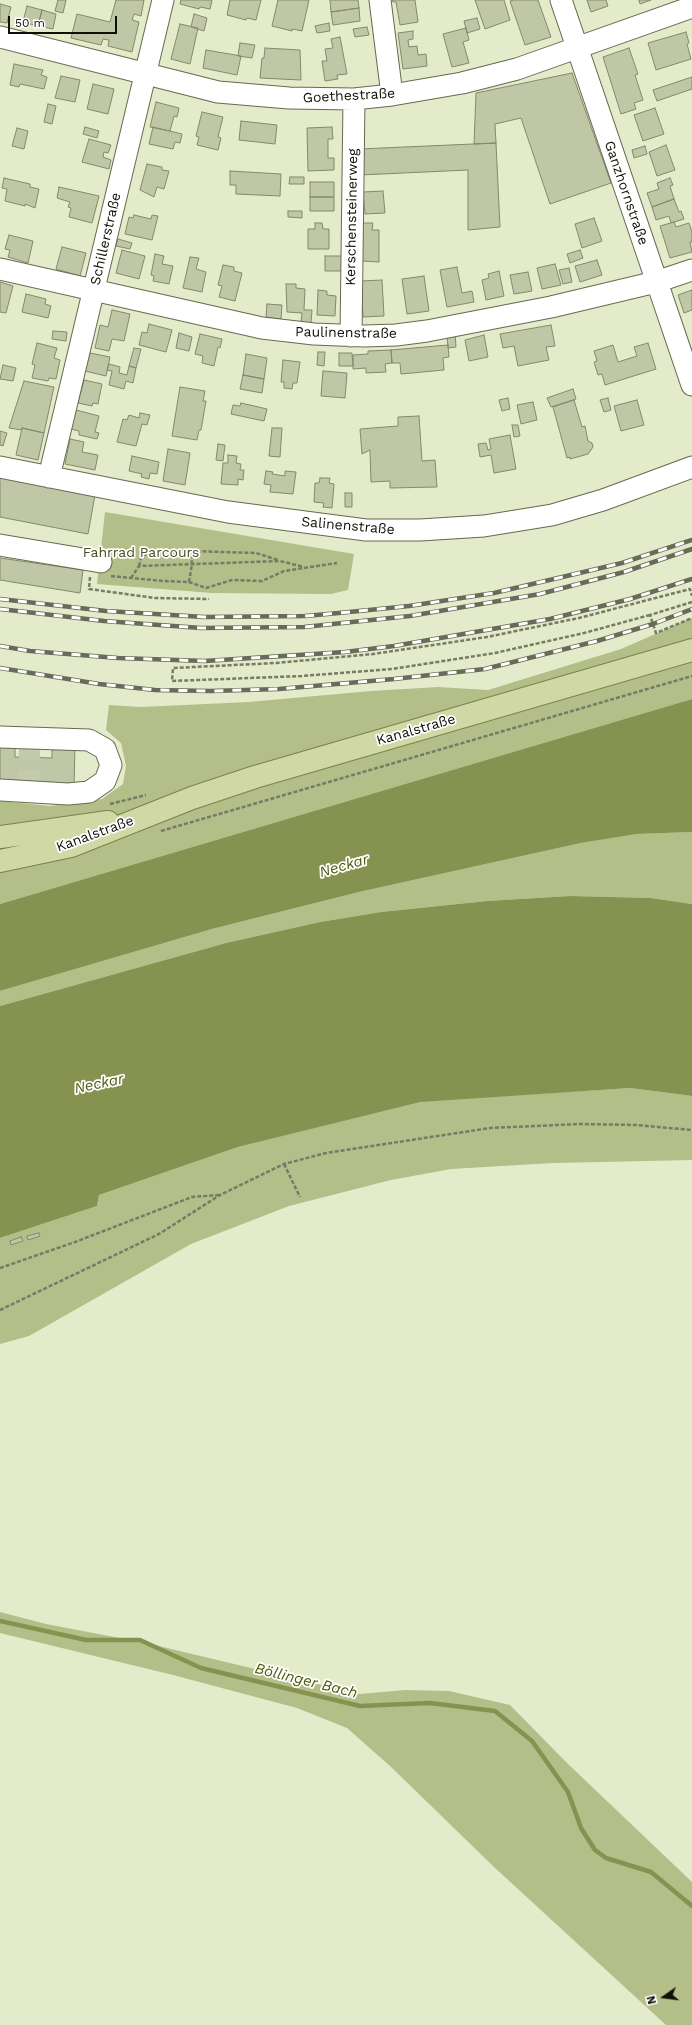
<!DOCTYPE html>
<meta charset="utf-8">
<style>
body{margin:0}
#map{position:relative;width:692px;height:2025px;overflow:hidden;background:#e3ebca;font-family:"Work Sans",sans-serif}
canvas{display:block}
.north{position:absolute;left:644px;top:1977px;width:40px;height:40px;-webkit-text-stroke:3px #fff;paint-order:stroke;rotate:256deg;font-size:11px;font-weight:700;line-height:16px;text-align:center;color:#0f1106}
.north::after{content:'';display:block;margin:auto;width:14px;height:18px;background:#0f1106;clip-path:polygon(50% 0,100% 100%,50% 72%,0 100%)}
.scale{position:absolute;left:8px;top:16px;width:109px;height:18px;box-sizing:border-box;border:2px solid #0f1106;border-top:0;padding-left:5px;font-size:12px;line-height:14px;white-space:nowrap;color:#0f1106;-webkit-text-stroke:3px #fff;paint-order:stroke}
</style>
<div id="map">
<canvas width="692" height="2025"></canvas>
<div class="north">N</div>
<div class="scale">50 m</div>
</div>
<script>
const context = document.querySelector('canvas').getContext('2d');
context.lineJoin = 'round';
function fill(path, color) {
  context.fillStyle = color;
  context.fill(path, 'evenodd');
}
function poly(rows) {
  const path = new Path2D();
  for (const r of rows) {
    path.moveTo(r[0], r[1]);
    for (let i = 2; i < r.length; i += 2) path.lineTo(r[i], r[i + 1]);
  }
  return path;
}
function stroke(path, color, width, dash) {
  context.strokeStyle = color;
  context.lineWidth = width;
  context.lineCap = dash ? 'butt' : 'round';
  context.setLineDash(dash || []);
  context.stroke(path);
}
function drawText(font, color, halo, rows, align = 'center') {
  context.font = font + ' "Work Sans",sans-serif';
  context.lineWidth = 3.5;
  context.setLineDash([]);
  context.textBaseline = 'middle';
  context.strokeStyle = halo;
  context.fillStyle = color;
  for (const [text, x, y, turn = 0] of rows) {
    context.save();
    context.translate(x, y);
    context.rotate((+turn || 0) * Math.PI / 180);
    context.textAlign = isNaN(turn) ? turn : align;
    if (halo) context.strokeText(text, 0, 0);
    context.fillText(text, 0, 0);
    context.restore();
  }
}
const green = poly([
 [105,512,354,554,348,590,331,594,212,593,97,584],
 [692,618,692,699,0,904,0,801,50,806,102,799,123,784,126,766,121,743,106,730,109,705,141,707,249,702,371,691,438,687,488,690,621,649],
 [692,832,692,904,651,898,570,896,487,901,381,912,320,922,226,943,0,1006,0,991,212,929,359,892,581,843,637,834],
 [630,1088,692,1096,692,1160,553,1163,451,1169,391,1180,289,1206,191,1244,29,1336,0,1344,0,1238,97,1206,99,1195,238,1147,420,1101],
 [0,1612,46,1624,146,1643,360,1694,405,1690,449,1691,510,1705,567,1763,692,1882,692,2025,666,2025,494,1867,390,1766,347,1728,297,1708,173,1675,0,1633]
]);
const water = poly([
 [692,699,692,832,637,834,581,843,359,892,212,929,0,991,0,904],
 [570,896,651,898,692,904,692,1096,630,1088,420,1102,238,1147,99,1195,97,1206,0,1238,0,1006,226,943,320,922,381,912,487,901]
]);
const stream = poly([
 [0,1621,86,1640,140,1640,201,1668,360,1706,430,1703,495,1711,532,1741,568,1792,581,1828,595,1850,606,1858,651,1872,692,1906]
]);
const building = poly([
 [58,0,66,0,63,13,55,11,58,0],
 [116,0,144,0,141,16,134,14,132,20,139,22,132,52,108,46,109,40,103,39,101,45,71,38,77,14,110,22,116,0],
 [181,0,212,0,210,9,200,7,199,9,180,4,181,0],
 [230,0,261,0,256,20,247,18,246,20,227,15,230,0],
 [278,0,309,0,302,31,292,29,292,31,272,26,278,0],
 [330,0,358,0,359,8,331,12,330,0],
 [392,0,415,0,418,22,400,25,396,2,393,2,392,0],
 [475,0,504,0,510,20,485,29,475,0],
 [513,0,538,0,551,37,525,45,510,1,513,0],
 [587,0,606,0,608,6,591,12,587,0],
 [639,0,651,0,640,4,639,0],
 [0,4,11,7,7,23,0,22,0,4],
 [27,6,42,10,38,26,23,22,27,6],
 [359,8,360,21,333,25,331,12,359,8],
 [42,10,56,14,53,29,38,26,42,10],
 [194,14,207,18,204,31,191,27,194,14],
 [477,18,480,29,467,33,464,21,477,18],
 [329,23,330,31,317,33,315,26,329,23],
 [180,24,198,28,190,64,171,59,180,24],
 [367,27,369,35,355,37,353,29,367,27],
 [466,28,469,40,463,42,469,63,452,67,443,34,466,28],
 [413,31,413,39,408,40,409,47,417,46,418,55,426,54,427,66,403,69,398,33,413,31],
 [686,32,689,43,687,44,691,59,656,70,648,43,686,32],
 [340,37,347,74,337,75,338,79,325,81,322,61,327,61,325,49,333,48,331,39,340,37],
 [240,43,255,45,252,58,238,56,240,43],
 [265,48,300,50,301,80,260,78,262,58,264,58,265,48],
 [629,48,638,74,635,75,643,100,634,103,636,109,621,114,603,57,629,48],
 [206,50,241,56,237,75,203,68,206,50],
 [14,64,43,70,41,75,47,77,44,89,20,84,19,87,10,85,14,64],
 [572,73,611,183,550,204,521,118,495,124,496,143,474,144,476,93,572,73],
 [61,76,80,80,75,102,55,98,61,76],
 [692,77,692,89,657,101,653,90,692,77],
 [93,84,114,89,108,114,87,109,93,84],
 [156,102,179,108,177,117,174,116,170,131,150,127,156,102],
 [48,104,56,106,52,124,44,122,48,104],
 [655,108,664,134,643,141,634,115,655,108],
 [202,112,223,117,218,137,221,138,218,150,197,145,199,137,196,136,202,112],
 [241,121,277,125,275,144,239,140,241,121],
 [85,127,99,131,97,138,83,134,85,127],
 [153,127,182,134,180,143,175,142,173,149,149,144,153,127],
 [332,127,333,139,328,139,328,158,334,158,334,170,308,171,307,128,332,127],
 [17,128,28,131,24,149,12,146,17,128],
 [89,139,111,145,108,153,104,152,103,157,111,160,109,169,82,162,89,139],
 [496,143,500,227,468,230,468,170,360,175,359,149,496,143],
 [666,145,675,170,657,176,649,152,666,145],
 [645,146,647,154,634,158,632,150,645,146],
 [147,164,162,167,162,170,169,171,164,189,157,187,154,197,140,190,147,164],
 [230,171,281,174,280,196,236,194,236,185,230,185,230,171],
 [290,177,304,177,304,184,289,184,290,177],
 [4,178,30,184,30,187,39,189,35,208,25,204,25,206,5,201,7,189,2,188,4,178],
 [670,178,673,185,670,186,674,199,652,207,647,193,659,189,657,183,670,178],
 [310,182,334,182,334,197,310,197,310,182],
 [59,187,99,196,92,223,69,217,71,208,68,207,70,202,57,198,59,187],
 [383,191,385,213,365,214,363,192,383,191],
 [310,197,334,197,334,211,310,211,310,197],
 [674,199,679,212,681,211,684,219,671,223,669,216,656,220,652,207,674,199],
 [288,211,302,211,302,218,288,217,288,211],
 [134,215,151,219,152,215,158,216,152,240,125,234,129,217,133,218,134,215],
 [594,218,602,241,582,248,575,224,594,218],
 [674,222,676,227,689,223,692,232,692,242,690,242,692,252,670,258,660,226,674,222],
 [315,223,322,223,323,229,329,229,329,249,308,249,308,229,315,229,315,223],
 [361,223,373,223,372,230,379,230,379,262,361,261,361,223],
 [9,235,33,241,28,263,8,257,10,250,5,249,9,235],
 [118,239,132,243,130,249,116,246,118,239],
 [62,247,86,253,80,276,56,269,62,247],
 [122,250,145,256,139,279,116,273,122,250],
 [580,250,583,258,570,263,567,254,580,250],
 [155,254,164,256,162,264,173,266,169,284,153,281,154,276,151,275,155,254],
 [325,256,342,256,342,271,325,271,325,256],
 [190,257,199,258,196,269,206,272,202,292,183,288,190,257],
 [597,260,602,275,580,282,575,266,597,260],
 [555,264,561,285,542,289,537,268,555,264],
 [223,265,234,267,234,271,242,273,235,301,219,297,222,286,218,285,223,265],
 [457,267,462,293,472,291,474,302,447,307,440,270,457,267],
 [569,268,572,282,563,284,559,270,569,268],
 [499,271,504,296,486,300,482,280,489,278,488,274,499,271],
 [528,272,532,291,514,294,510,275,528,272],
 [424,276,429,311,407,314,402,279,424,276],
 [382,280,384,316,363,317,361,281,382,280],
 [0,282,13,286,6,313,0,312,0,282],
 [286,284,296,284,296,288,305,289,304,310,312,310,311,323,301,322,302,313,287,312,286,284],
 [318,290,327,291,327,295,336,296,335,316,317,315,318,290],
 [692,290,692,310,684,313,678,295,692,290],
 [26,294,46,299,45,304,51,306,48,318,22,312,26,294],
 [267,304,282,305,281,319,266,317,267,304],
 [112,310,130,314,124,341,112,339,109,351,95,348,100,325,108,327,112,310],
 [149,324,172,330,166,352,139,345,142,332,147,333,149,324],
 [551,325,555,346,546,347,549,360,518,366,514,346,503,348,500,334,551,325],
 [53,331,67,332,66,341,52,339,53,331],
 [179,333,192,337,189,351,176,348,179,333],
 [455,333,456,347,448,348,447,334,455,333],
 [200,334,222,339,220,348,218,347,214,366,202,363,203,356,195,354,200,334],
 [484,335,488,357,469,361,465,340,484,335],
 [37,343,57,348,54,358,60,360,56,379,49,378,48,381,32,378,35,365,32,364,37,343],
 [648,343,656,369,605,385,602,374,598,375,594,362,597,361,594,351,613,345,618,362,637,356,634,347,648,343],
 [448,345,449,357,443,358,444,370,401,374,400,363,392,363,391,350,448,345],
 [134,348,141,349,136,368,129,366,134,348],
 [391,350,392,363,385,364,386,372,366,373,366,368,353,369,353,355,368,354,368,351,391,350],
 [318,352,325,352,324,366,317,365,318,352],
 [90,353,110,357,106,376,85,371,90,353],
 [339,353,352,353,353,366,339,366,339,353],
 [246,354,267,358,264,379,243,375,246,354],
 [283,360,300,362,297,383,293,383,292,389,284,388,284,382,281,382,283,360],
 [109,364,120,367,119,373,127,375,129,366,136,368,133,383,126,381,124,389,109,385,112,371,107,370,109,364],
 [3,365,16,368,13,381,0,379,3,365],
 [323,371,347,373,345,398,321,396,323,371],
 [243,375,264,379,262,393,240,389,243,375],
 [84,380,102,384,98,404,93,403,92,406,78,403,84,380],
 [24,381,54,387,44,433,22,428,22,430,9,428,24,381],
 [180,387,205,391,203,401,206,401,201,430,199,430,197,440,172,436,180,387],
 [573,389,576,399,551,407,547,398,573,389],
 [508,398,510,409,502,411,499,400,508,398],
 [608,398,611,410,604,412,600,400,608,398],
 [574,400,582,427,585,426,588,441,592,443,593,447,588,454,570,459,570,457,567,458,553,407,574,400],
 [637,400,644,425,621,431,614,406,637,400],
 [533,402,537,420,521,424,517,405,533,402],
 [241,403,267,409,264,421,231,414,233,405,240,406,241,403],
 [76,410,99,416,95,432,99,433,97,439,79,435,79,431,71,429,76,410],
 [140,413,150,415,147,425,142,424,136,446,117,442,123,419,127,420,129,415,139,418,140,413],
 [419,416,422,461,435,460,437,487,390,488,390,481,371,482,370,450,362,454,360,429,398,426,398,417,419,416],
 [512,425,518,425,520,436,514,437,512,425],
 [22,428,44,433,38,460,16,455,22,428],
 [272,428,282,428,280,457,269,456,272,428],
 [0,431,7,433,3,446,0,445,0,431],
 [510,435,516,469,494,473,491,455,480,457,478,444,486,443,488,450,491,449,489,439,510,435],
 [70,439,84,442,82,452,98,455,95,470,65,464,70,439],
 [218,444,225,445,223,461,216,460,218,444],
 [168,449,190,453,185,485,163,481,168,449],
 [228,455,237,456,236,463,241,464,240,470,244,470,243,480,238,479,238,485,221,484,223,463,228,463,228,455],
 [132,456,159,462,157,474,150,473,149,479,141,477,142,474,129,471,132,456],
 [266,471,273,472,272,474,285,476,285,471,296,472,293,494,270,492,271,485,264,484,266,471],
 [0,476,95,495,88,534,0,517,0,476],
 [320,478,330,478,329,483,334,484,332,508,323,507,324,503,314,502,315,483,319,483,320,478],
 [345,493,352,493,352,507,345,507,345,493],
 [0,558,83,570,80,593,0,580,0,558],
 [0,743,15,744,15,757,52,758,52,746,75,746,74,786,0,784,0,743],
 [39,1233,40,1236,28,1240,27,1236,39,1233],
 [21,1237,23,1241,11,1245,10,1241,21,1237]
]);
const minorTunnel = poly([
 [28,791,30,738]
]);
const path = poly([
 [139,566,142,555,191,551,256,553,278,560],
 [111,576,163,581,189,582,206,588,232,580,262,581,284,571,337,563],
 [90,577,89,589,155,598,209,599],
 [131,578,139,566,280,561,304,567],
 [189,582,192,564,191,551],
 [692,602,650,615,656,633,692,618],
 [650,615,584,633,495,653,392,669,302,676,172,681,173,668,276,663,373,654,487,637,579,618,690,589,692,596],
 [110,804,146,795],
 [161,831,692,676],
 [284,1164,300,1197],
 [0,1268,75,1242,192,1197,219,1195],
 [0,1310,159,1234,220,1195,284,1164,326,1153,490,1128,580,1124,636,1125,692,1130]
]);
const minor = poly([
 [380,0,392,95],
 [561,0,692,385],
 [0,37,218,92,289,98,354,99,392,95,462,83,517,69,692,7],
 [0,269,262,328,314,334,364,336,396,335,427,331,551,307,656,282,692,270],
 [351,336,354,99],
 [0,467,228,512,366,530,420,530,484,526,552,515,603,500,692,467],
 [49,477,163,0],
 [0,545,101,562],
 [0,737,89,740,105,749,111,765,105,781,89,792,68,794,0,790]
]);
const major = poly([
 [0,837,108,822],
 [0,861,71,846,192,798,255,777,692,650]
]);
const rail = poly([
 [0,599,106,611,204,617,305,616,339,613,409,606,494,593,622,563,692,540],
 [0,609,104,621,201,628,304,627,410,616,540,594,624,572,692,549],
 [0,646,30,651,118,658,205,661,345,652,394,646,550,619,630,599,692,579],
 [0,668,99,684,155,690,211,691,279,689,394,679,485,669,597,641,653,624,692,609]
]);
const streetNames = [
 ["Goethestraße",349,96,-3],
 ["Ganzhornstraße",626,193,71],
 ["Kerschensteinerweg",352,217,-89],
 ["Schillerstraße",106,239,-77],
 ["Paulinenstraße",346,333,1],
 ["Salinenstraße",348,526,5],
 ["Kanalstraße",416,730,-16],
 ["Kanalstraße",95,834,-20]
];
const parkNames = [
 ["Fahrrad Parcours",141,553]
];
const waterNames = [
 ["Neckar",344,866,-16],
 ["Neckar",99,1084,-12],
 ["Böllinger Bach",306,1681,14]
];
fill(green, '#b3be89');
fill(water, '#869250');
stroke(stream, '#869250', 4.5);
fill(building, '#c0c7a7');
stroke(building, '#83896b', 1);
stroke(minorTunnel, '#c3caad', 21, [21, 10]);
stroke(minor, '#656b4e', 23);
stroke(major, '#788347', 24);
stroke(path, '#767b65', 2.5, [4, 2]);
stroke(minor, '#fff', 21);
stroke(major, '#d0d9a6', 22);
stroke(rail, '#676b57', 4.5);
stroke(rail, '#fff', 3, [9]);
drawText('14px', '#0f1106', '#fff', streetNames);
drawText('14px', '#474f1d', '#fff', parkNames);
drawText('italic 15px', '#505a0c', '#fff', waterNames);
</script>
